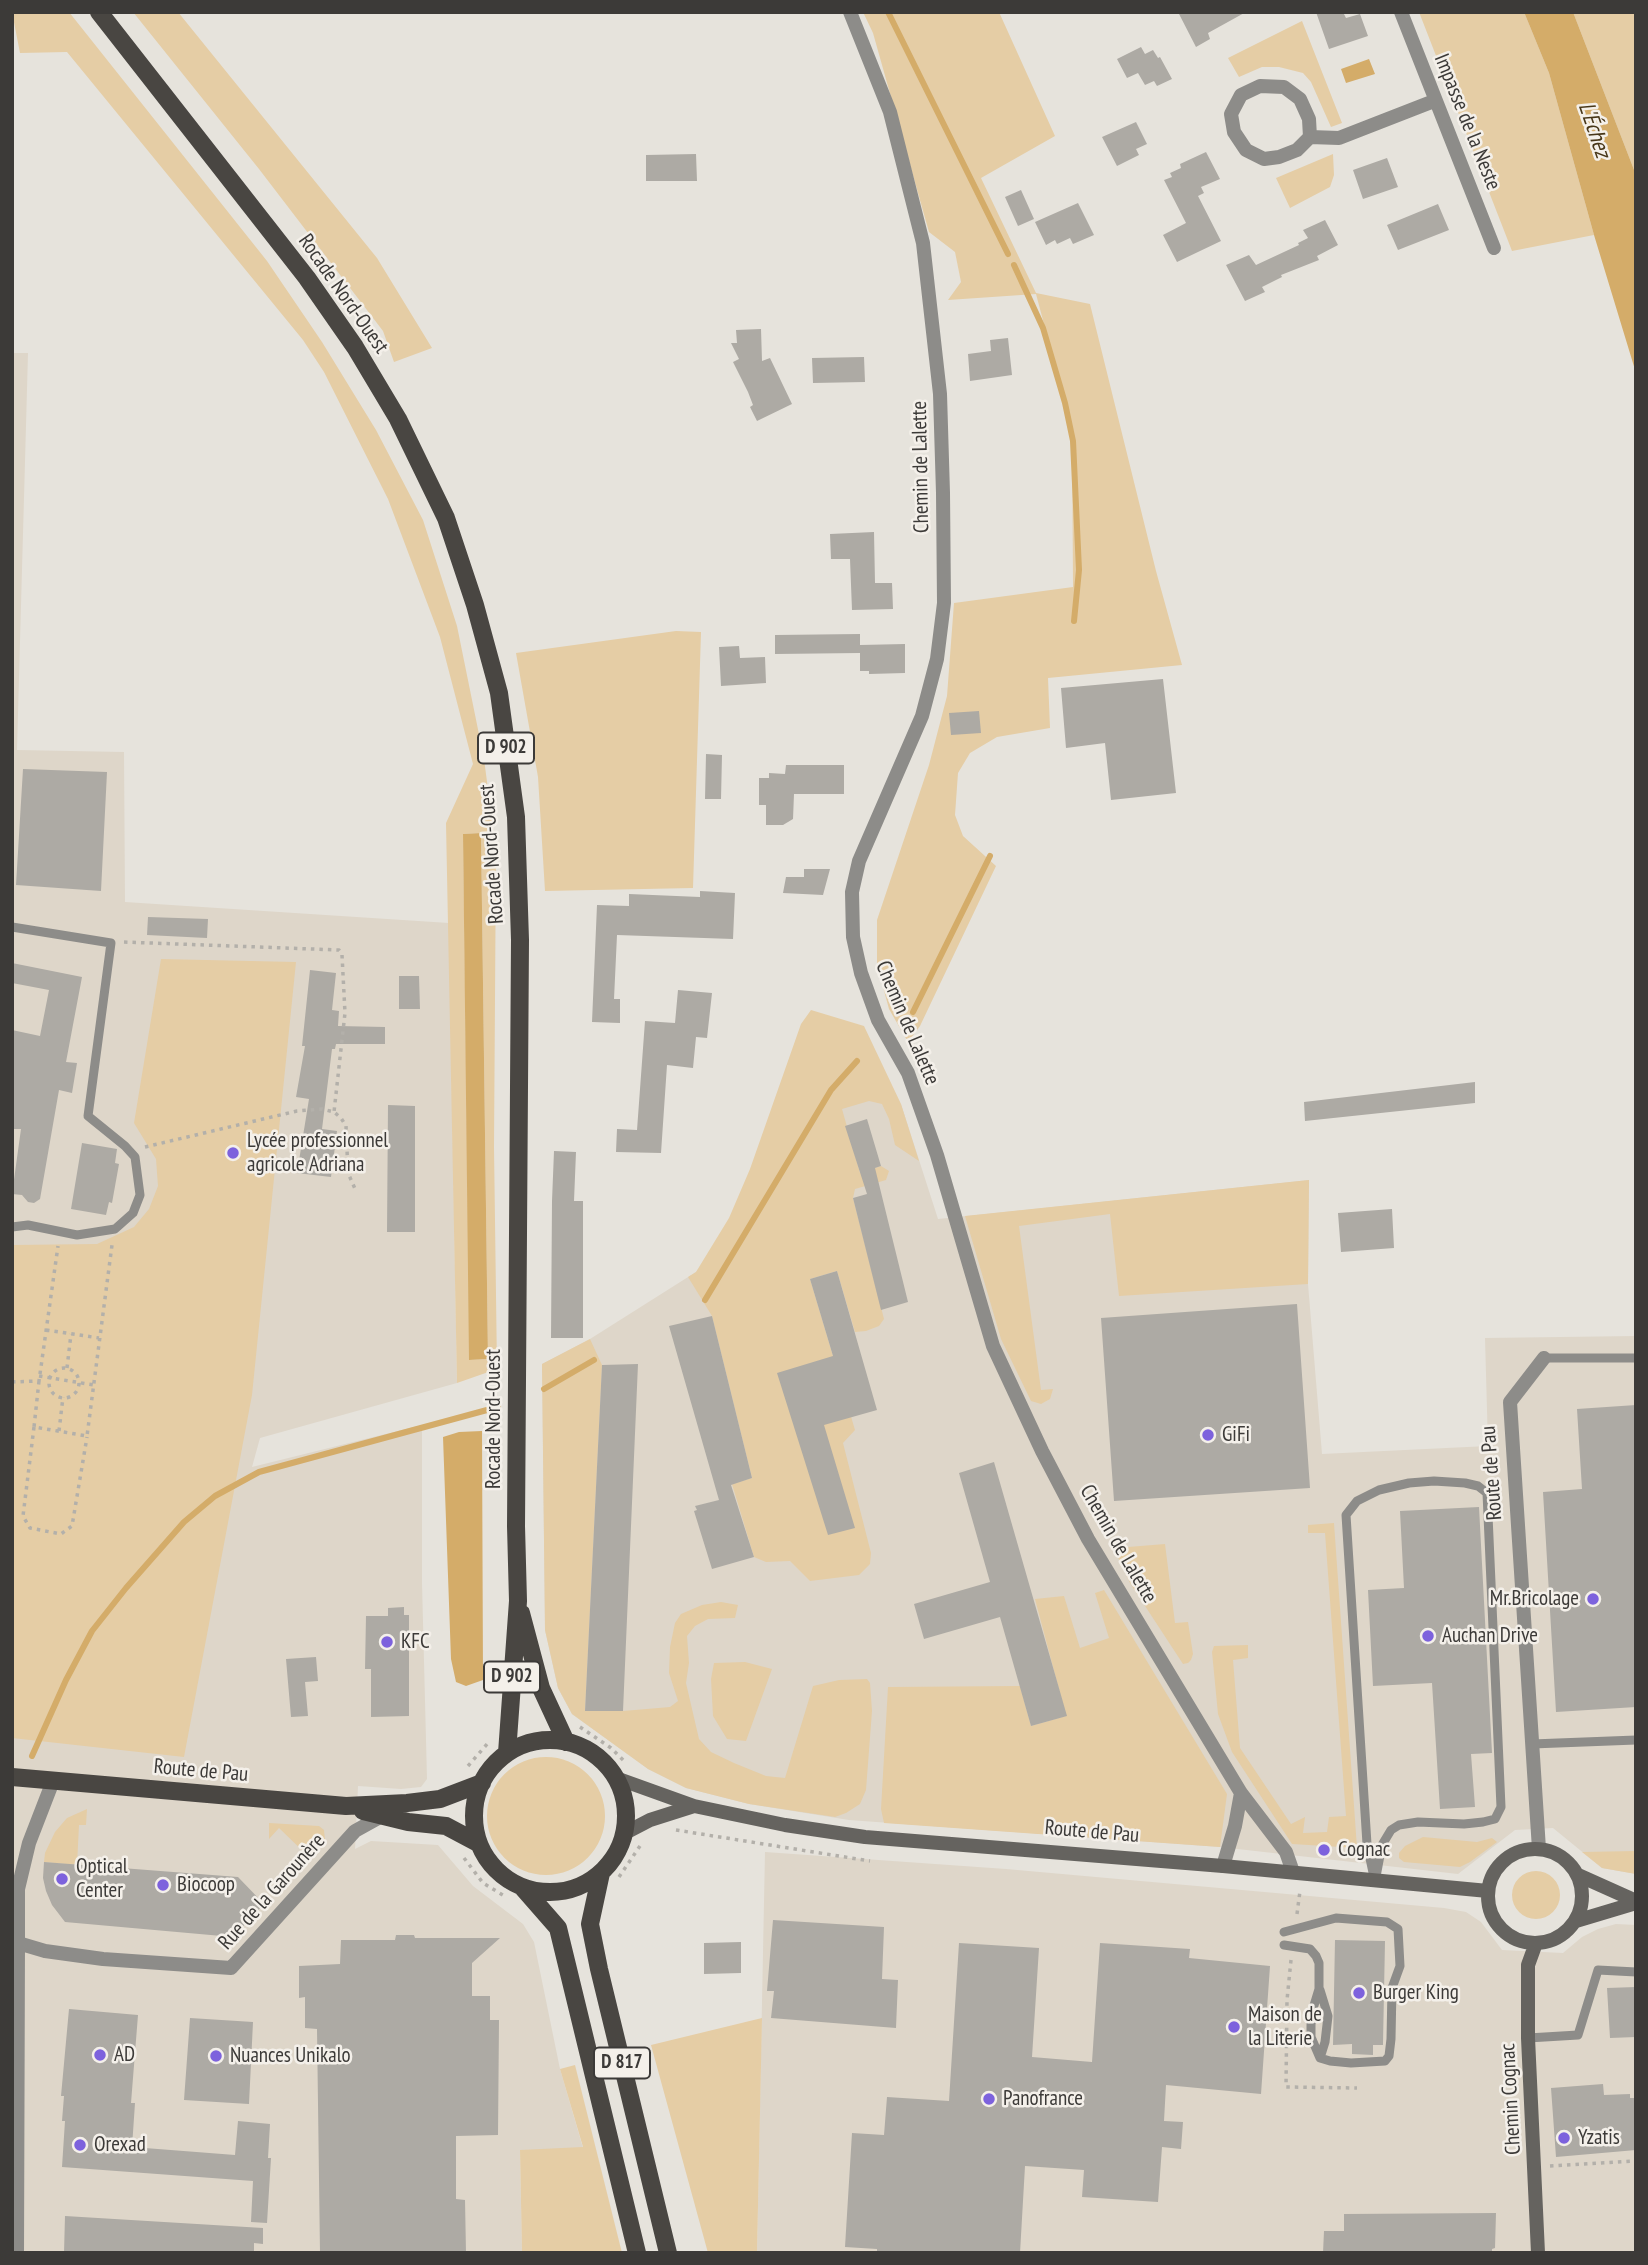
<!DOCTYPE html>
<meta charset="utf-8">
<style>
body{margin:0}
#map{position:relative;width:1648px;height:2265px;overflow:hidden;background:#e6e3dc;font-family:"PT Sans Narrow",sans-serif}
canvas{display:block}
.frame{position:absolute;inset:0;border:14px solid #3c3a38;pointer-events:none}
</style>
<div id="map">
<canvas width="1648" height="2265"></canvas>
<div class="frame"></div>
</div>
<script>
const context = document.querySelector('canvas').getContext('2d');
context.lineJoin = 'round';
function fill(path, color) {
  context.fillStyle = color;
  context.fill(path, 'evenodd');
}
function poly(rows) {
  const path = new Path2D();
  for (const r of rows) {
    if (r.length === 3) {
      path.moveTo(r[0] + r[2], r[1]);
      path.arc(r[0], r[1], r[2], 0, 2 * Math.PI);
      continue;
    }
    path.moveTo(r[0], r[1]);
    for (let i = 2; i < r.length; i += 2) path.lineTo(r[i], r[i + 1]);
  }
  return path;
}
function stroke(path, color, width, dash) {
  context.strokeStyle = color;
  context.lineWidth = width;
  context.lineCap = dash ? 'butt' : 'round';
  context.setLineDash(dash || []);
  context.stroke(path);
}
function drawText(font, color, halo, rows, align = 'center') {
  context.font = font + ' "PT Sans Narrow",sans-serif';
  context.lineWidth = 5;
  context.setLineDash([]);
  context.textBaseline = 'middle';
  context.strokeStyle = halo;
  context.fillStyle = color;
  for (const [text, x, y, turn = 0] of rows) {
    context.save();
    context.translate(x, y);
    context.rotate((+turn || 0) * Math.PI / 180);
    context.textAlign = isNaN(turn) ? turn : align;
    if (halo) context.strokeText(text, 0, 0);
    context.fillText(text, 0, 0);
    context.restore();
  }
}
const built = poly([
 [12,353,28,353,17,750,124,752,125,902,449,923,457,1383,260,1438,252,1467,422,1425,422,1583,427,1779,421,1787,401,1789,358,1786,355,1849,371,1841,438,1845,473,1886,523,1924,534,1942,560,2069,583,2148,520,2151,522,2253,12,2253],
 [843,1085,901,1104,938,1219,1309,1180,1308,1284,1322,1454,1488,1446,1485,1338,1636,1336,1636,1874,1602,1868,1553,1828,1515,1830,1458,1874,1220,1847,849,1820,749,1804,686,1788,648,1769,572,1714,558,1688,545,1630,542,1364,590,1339,696,1272],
 [765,1852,1006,1869,1444,1908,1466,1912,1481,1922,1502,1950,1563,1953,1582,1937,1598,1929,1616,1924,1636,1925,1636,2253,757,2253]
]);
const green = poly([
 [12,12,69,12,267,261,322,342,376,430,423,520,457,626,484,759,496,850,494,1147,497,1369,457,1383,446,823,473,764,440,637,388,499,324,372,303,340,67,52,20,53],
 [481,833,488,1359,470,1360,463,834],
 [133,12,178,12,377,258,432,348,394,362,383,331,259,169],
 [863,12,999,12,1055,136,981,178,1036,293,1090,304,1156,571,1182,665,1048,678,1050,728,997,737,970,753,958,773,955,815,963,836,996,866,920,1026,908,1042,889,1009,877,965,877,920,929,765,947,696,954,603,1073,587,1072,429,1036,294,948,300,961,282,955,252,929,232,873,33],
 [1419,12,1524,12,1549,73,1594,235,1512,251],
 [1573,12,1636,12,1636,175],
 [1302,21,1342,123,1331,127,1311,82,1303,73,1279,67,1262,67,1239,77,1228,58],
 [1333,154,1334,175,1330,187,1290,208,1276,178],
 [676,631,701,632,693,888,545,891,538,777,516,653],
 [161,959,296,962,252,1395,184,1757,12,1738,12,1245,97,1244,134,1227,149,1209,158,1186,156,1159,134,1123],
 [811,1010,864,1026,901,1104,919,1161,895,1145,889,1119,882,1104,869,1101,842,1109,860,1173,881,1166,889,1171,886,1180,855,1189,853,1198,884,1319,879,1326,866,1331,855,1332,837,1271,810,1279,855,1430,843,1443,871,1553,870,1564,859,1575,810,1581,790,1561,766,1562,754,1557,732,1484,752,1478,712,1316,688,1277,696,1272,729,1218,750,1169,801,1024],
 [1309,1180,1308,1284,1119,1296,1110,1214,1019,1226,1041,1390,1053,1389,1050,1399,1041,1404,1031,1401,1001,1339,965,1216],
 [590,1339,602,1365,585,1711,623,1711,670,1707,678,1701,669,1673,670,1647,675,1623,681,1614,702,1605,721,1602,738,1605,735,1618,708,1619,695,1626,687,1636,689,1663,686,1683,699,1739,711,1752,734,1763,766,1776,785,1778,813,1686,839,1680,867,1679,870,1683,872,1711,866,1790,860,1804,846,1813,835,1817,749,1804,686,1788,648,1769,572,1714,558,1688,545,1630,542,1364],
 [1334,1523,1357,1848,1292,1844,1232,1752,1218,1714,1212,1652,1214,1646,1248,1645,1248,1658,1233,1660,1240,1748,1291,1824,1305,1817,1303,1833,1327,1832,1329,1817,1346,1816,1325,1533,1308,1533,1308,1525],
 [1165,1544,1175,1623,1188,1622,1193,1654,1191,1660,1188,1663,1183,1664,1130,1583,1115,1551,1116,1548],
 [1104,1590,1227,1794,1220,1847,884,1823,881,1809,888,1687,1020,1686,1031,1726,1066,1716,1035,1599,1064,1596,1080,1648,1109,1638,1095,1593],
 [745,1662,772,1669,746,1741,727,1739,713,1716,711,1679,714,1663],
 [546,1816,59],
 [87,1809,86,1825,79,1825,77,1865,44,1862,45,1853,55,1832,67,1818],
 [269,1823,319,1826,324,1830,325,1840,309,1857,279,1828,269,1839],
 [1423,1837,1477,1842,1492,1838,1497,1842,1470,1862,1460,1867,1404,1862,1399,1858,1399,1853,1405,1846],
 [1636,1851,1636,1874,1602,1868,1582,1852],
 [1536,1895,24],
 [762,2018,757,2253,708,2253,651,2045],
 [575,2065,622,2253,522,2253,520,2150,583,2147,560,2069]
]);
const water = poly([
 [1524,12,1573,12,1636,175,1636,373,1594,235,1549,73],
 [1369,59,1375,74,1346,83,1341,69],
 [481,833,488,1359,469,1360,463,834],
 [482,1431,483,1680,466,1686,456,1682,451,1659,443,1437,459,1432]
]);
const stream = poly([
 [888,12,1008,254],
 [1014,265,1043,328,1065,403,1073,441,1079,570,1074,621],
 [913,1012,990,856],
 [705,1300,831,1090,857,1061],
 [544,1389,594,1360],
 [32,1756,66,1680,92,1631,126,1588,184,1522,215,1496,259,1472,498,1407]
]);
const building = poly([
 [1178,12,1246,12,1208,33,1210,39,1196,47],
 [1316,12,1343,12,1346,18,1360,14,1368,36,1329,49],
 [1141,47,1145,54,1153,50,1158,58,1160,57,1172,79,1157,86,1154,81,1145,85,1138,73,1127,78,1117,59],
 [1136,122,1147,144,1136,149,1139,155,1117,166,1102,137],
 [1206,152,1220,179,1201,187,1204,193,1198,196,1221,241,1177,262,1163,235,1186,223,1164,180,1172,177,1170,173,1181,168,1180,164],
 [696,154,697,181,646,181,646,155],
 [1387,158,1398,187,1363,199,1353,170],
 [1021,190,1034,219,1018,226,1005,197],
 [1078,203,1094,235,1073,244,1070,238,1057,244,1055,240,1046,245,1035,222],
 [1438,204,1449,230,1398,250,1387,225],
 [1325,220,1338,245,1317,256,1319,260,1281,275,1282,277,1262,287,1265,292,1245,301,1226,265,1249,255,1256,265,1299,245,1298,243,1308,238,1303,230],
 [761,329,762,361,770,358,792,404,757,421,750,407,753,405,748,392,733,362,739,359,731,343,737,343,736,330],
 [1008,338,1012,375,970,381,968,354,991,351,990,340],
 [864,357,865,382,813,383,812,358],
 [874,532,875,583,892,583,893,609,852,610,850,559,831,559,830,534],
 [860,634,860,649,860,645,905,644,905,673,869,674,869,671,860,671,860,653,775,654,775,635],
 [739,646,740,658,765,657,766,683,721,686,719,647],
 [1163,679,1176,793,1111,800,1105,743,1066,748,1061,688],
 [979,711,981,733,951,735,949,713],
 [706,754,722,755,721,799,705,799],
 [786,765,844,765,844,794,794,794,793,819,783,825,766,825,766,805,759,805,759,778,769,778,769,773,785,774],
 [23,769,107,772,101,891,16,885],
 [804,869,830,869,823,895,783,893,786,877,804,877],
 [700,891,735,893,733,939,617,935,614,999,620,999,620,1023,592,1022,597,905,629,906,629,894,700,897],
 [148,917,208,919,207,938,147,935],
 [12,963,82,977,66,1062,77,1063,72,1093,59,1090,40,1199,34,1203,28,1202,22,1195,12,1194,21,1129,12,1129,12,1030,40,1036,49,990,12,983],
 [310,970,336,973,332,1010,339,1011,338,1026,385,1027,385,1044,336,1044,335,1049,332,1049,322,1129,337,1131,331,1177,297,1173,309,1099,296,1097,305,1046,302,1046],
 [399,976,419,976,420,1009,399,1009],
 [678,990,712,993,707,1038,696,1037,693,1068,667,1065,661,1153,616,1152,617,1129,637,1130,645,1021,675,1023],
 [1475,1082,1475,1103,1305,1121,1304,1102],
 [388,1105,415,1106,415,1232,387,1232],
 [867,1119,881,1166,875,1168,908,1302,881,1310,853,1198,867,1194,845,1126],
 [82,1143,117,1149,115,1163,119,1164,112,1203,109,1202,106,1215,71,1209],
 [554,1151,576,1152,574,1201,583,1201,583,1338,551,1338,552,1201],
 [1392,1209,1394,1248,1341,1252,1338,1213],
 [837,1271,877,1410,824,1425,855,1528,828,1535,777,1373,833,1356,810,1279],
 [1297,1304,1310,1488,1114,1501,1101,1318],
 [712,1316,752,1478,731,1485,754,1557,712,1569,694,1511,697,1510,695,1506,719,1500,669,1326],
 [638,1364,623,1711,585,1711,602,1365],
 [1636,1405,1636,1707,1556,1712,1543,1492,1582,1489,1577,1409],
 [994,1462,1067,1716,1031,1726,1000,1617,924,1639,914,1604,990,1582,959,1473],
 [1479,1507,1492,1753,1471,1754,1475,1807,1440,1809,1432,1683,1373,1686,1368,1590,1404,1588,1400,1511],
 [404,1607,404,1615,409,1615,409,1716,371,1717,371,1669,365,1669,366,1616,388,1616,388,1608],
 [316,1657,318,1681,305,1682,308,1716,291,1717,286,1659],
 [44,1862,238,1877,264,1904,233,1937,65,1922,52,1905,46,1891,43,1878],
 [773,1920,884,1927,882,1979,898,1980,896,2028,771,2018,774,1991,767,1991],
 [396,1935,414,1935,415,1938,500,1938,472,1963,472,1996,490,1996,490,2020,499,2020,498,2135,456,2136,456,2199,465,2200,466,2253,320,2253,317,2029,305,2028,305,1997,299,1998,299,1966,340,1964,341,1940,395,1940],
 [1335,1940,1385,1941,1383,2043,1383,2045,1373,2045,1373,2055,1352,2054,1352,2044,1333,2045],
 [741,1942,741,1973,704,1974,704,1943],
 [959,1943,1039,1948,1032,2057,1092,2062,1100,1943,1190,1949,1189,1958,1270,1966,1261,2094,1166,2085,1164,2121,1183,2122,1181,2149,1162,2147,1158,2202,1082,2197,1084,2170,1025,2166,1020,2253,877,2253,877,2249,845,2247,852,2133,884,2135,887,2097,949,2101],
 [1636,1987,1636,2037,1610,2038,1607,1988],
 [69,2009,138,2015,131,2103,135,2103,132,2147,235,2155,238,2121,270,2124,268,2158,271,2158,267,2223,251,2222,253,2181,62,2167,65,2121,62,2121,64,2096,61,2096],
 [190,2018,253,2022,249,2104,184,2100],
 [1603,2084,1604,2095,1630,2094,1630,2098,1636,2098,1636,2150,1556,2157,1551,2088],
 [1496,2213,1495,2248,1492,2249,1492,2253,1323,2253,1324,2231,1344,2231,1344,2214],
 [65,2216,263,2228,263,2244,254,2243,254,2253,64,2253]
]);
const path = poly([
 [124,942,339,950,342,955,345,1013,334,1112],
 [145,1147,297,1111,322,1109,334,1112,341,1118,346,1126,348,1173,356,1191],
 [46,1330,99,1338],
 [67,1368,71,1334],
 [64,1383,15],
 [39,1376,94,1385],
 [39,1381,34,1427,87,1436,112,1245],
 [12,1382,39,1381,58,1246],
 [34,1427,23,1516,30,1528,61,1534,72,1526,87,1437],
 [59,1431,63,1397],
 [580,1727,611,1748,624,1761],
 [468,1766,488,1743],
 [676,1830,870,1861],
 [464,1858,483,1883,506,1897],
 [619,1877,640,1846],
 [1297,1914,1300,1891],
 [1291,1960,1287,2000,1286,2087,1357,2088],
 [1550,2166,1636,2161]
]);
const lane = poly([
 [12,927,111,943,88,1116,125,1146,135,1157,140,1195,133,1213,115,1229,77,1235,28,1225,12,1227],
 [1544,1358,1636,1358],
 [1434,1481,1465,1483,1478,1486,1487,1493,1501,1807,1495,1819,1483,1822,1464,1824,1418,1822,1399,1825,1391,1830,1382,1845,1375,1882,1367,1844,1346,1515,1357,1501,1379,1490,1409,1483,1434,1481],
 [1532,1744,1636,1740],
 [1284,1945,1310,1949,1316,1956,1319,1963,1319,1989,1312,2012,1311,2025,1311,2037,1320,2058,1330,2061,1351,2063,1385,2061,1389,2056,1391,2039,1392,1988,1400,1966,1398,1929,1387,1922,1336,1918,1284,1932],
 [1320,1990,1328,2016,1325,2042,1320,2058],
 [1528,2038,1578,2035,1598,1970,1636,1972]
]);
const street = poly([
 [850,12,890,112,923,243,940,394,943,493,944,603,937,659,922,716,859,861,852,892,853,937,861,973,878,1020,908,1073,937,1155,993,1346,1042,1451,1088,1539,1241,1793,1286,1852,1293,1872],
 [1401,12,1494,248],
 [1310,137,1309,119,1300,99,1284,87,1260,86,1241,95,1231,114,1234,132,1246,150,1264,159,1279,157,1297,150,1310,137,1339,138,1434,101],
 [53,1781,29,1843,18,1889,18,1943,45,1951,103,1959,231,1968,355,1831,382,1816],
 [1539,1849,1510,1402,1544,1358],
 [1223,1866,1235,1826,1241,1793],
 [17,2253,18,1943]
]);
const secondary = poly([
 [616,1778,694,1806,785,1825,865,1837,1223,1866,1488,1891],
 [625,1833,650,1820,694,1806],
 [1535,1896,47],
 [1578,1875,1636,1901],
 [1576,1921,1636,1903],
 [1536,1943,1528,1965,1528,2038,1538,2253]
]);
const primary = poly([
 [99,12,307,278,355,347,398,419,446,518,475,605,499,693,516,817,520,940,516,1526,518,1601,507,1753],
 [521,1613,541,1688,566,1742],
 [550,1816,76],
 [12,1777,346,1806,407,1803,440,1799,482,1783],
 [363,1811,408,1822,446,1826,478,1843],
 [601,1873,590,1924,599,1969,668,2253],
 [523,1888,558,1928,637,2253]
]);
const markers = [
 [233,1153,7,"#7d62dd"],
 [1208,1435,7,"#7d62dd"],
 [1593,1599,7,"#7d62dd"],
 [1428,1636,7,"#7d62dd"],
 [387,1642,7,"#7d62dd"],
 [1324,1850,7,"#7d62dd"],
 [62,1879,7,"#7d62dd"],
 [163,1885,7,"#7d62dd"],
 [1359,1993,7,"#7d62dd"],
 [1234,2027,7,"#7d62dd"],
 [100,2055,7,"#7d62dd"],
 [216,2056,7,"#7d62dd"],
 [989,2099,7,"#7d62dd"],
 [1564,2138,7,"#7d62dd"],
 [80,2145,7,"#7d62dd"]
];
const shields = [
 [506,748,56],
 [512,1677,56],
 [622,2063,56]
];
const shieldNames = [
 ["D 902",506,748],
 ["D 902",512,1677],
 ["D 817",622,2063]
];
const streetNames = [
 ["Impasse de la Neste",1467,122,68],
 ["Rocade Nord-Ouest",343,294,55],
 ["Chemin de Lalette",921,467,-91],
 ["Rocade Nord-Ouest",492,854,-94],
 ["Chemin de Lalette",907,1023,67],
 ["Rocade Nord-Ouest",494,1419,-90],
 ["Route de Pau",1492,1473,-94],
 ["Chemin de Lalette",1118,1544,60],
 ["Route de Pau",201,1771,5],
 ["Route de Pau",1092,1832,5],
 ["Rue de la Garounère",272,1892,-48],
 ["Chemin Cognac",1511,2099,-93]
];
const poiNames = [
 ["Lycée professionnel",247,1141],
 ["agricole Adriana",247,1165],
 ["GiFi",1222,1435],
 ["Mr.Bricolage",1579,1599,"right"],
 ["Auchan Drive",1442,1636],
 ["KFC",401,1642],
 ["Cognac",1338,1850],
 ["Optical",76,1867],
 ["Center",76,1891],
 ["Biocoop",177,1885],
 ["Burger King",1373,1993],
 ["Maison de",1248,2015],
 ["la Literie",1248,2039],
 ["AD",114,2055],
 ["Nuances Unikalo",230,2056],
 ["Panofrance",1003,2099],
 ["Yzatis",1578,2138],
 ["Orexad",94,2145]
];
const waterNames = [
 ["L'Échez",1594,130,71]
];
fill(built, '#ded6c9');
fill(green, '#e5cda5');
fill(water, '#d4ac69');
stroke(stream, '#d4ac69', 6);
fill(building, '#adaaa4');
stroke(path, '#b3b0aa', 3.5, [3.5, 5]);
stroke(lane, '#8d8c89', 9);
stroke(street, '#8d8c89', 14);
stroke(secondary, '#65635f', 14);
stroke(primary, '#494642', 18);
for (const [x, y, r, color] of markers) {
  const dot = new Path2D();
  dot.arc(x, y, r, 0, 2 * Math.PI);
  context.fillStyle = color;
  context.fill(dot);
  stroke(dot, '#f4f0ea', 2.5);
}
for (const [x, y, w] of shields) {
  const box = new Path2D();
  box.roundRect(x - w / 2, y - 15.5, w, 31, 5);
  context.fillStyle = '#f4f0ea';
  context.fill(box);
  stroke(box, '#3c3a38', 2);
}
drawText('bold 19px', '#3c3a38', null, shieldNames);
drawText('21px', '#3c3a38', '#f4f0ea', streetNames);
drawText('21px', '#3c3a38', '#f4f0ea', poiNames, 'left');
drawText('italic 23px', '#473618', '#f4f0ea', waterNames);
</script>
